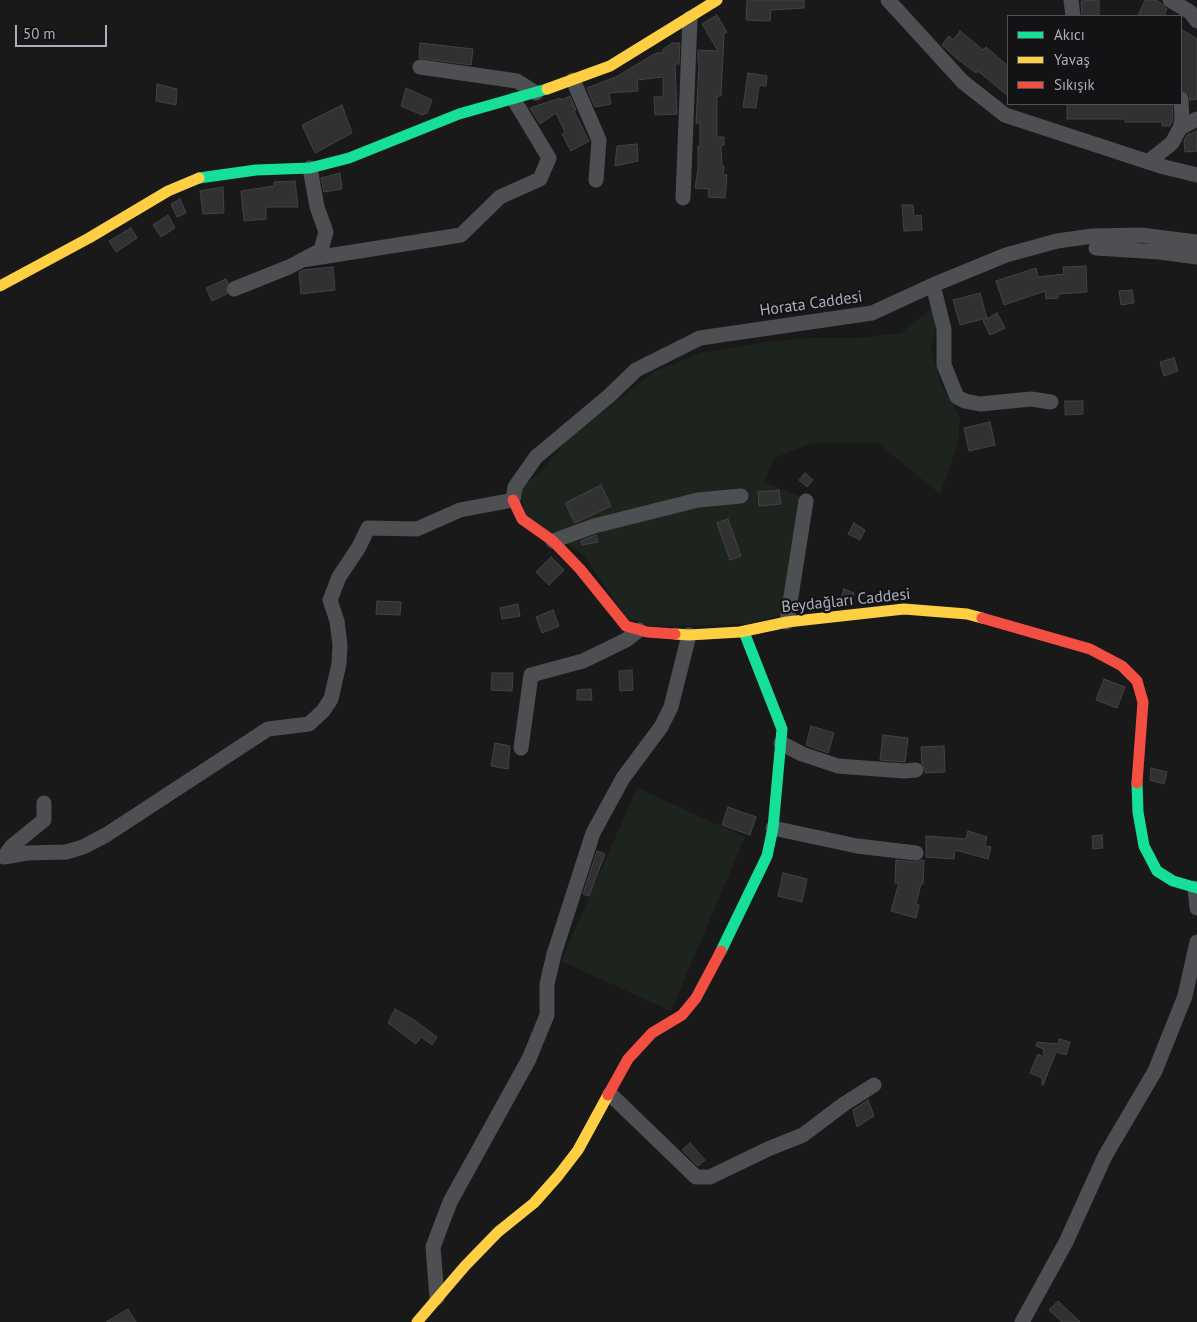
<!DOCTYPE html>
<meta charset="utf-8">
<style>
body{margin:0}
#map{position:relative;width:1197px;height:1322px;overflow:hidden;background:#19191a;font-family:"PT Sans",sans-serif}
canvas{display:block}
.legend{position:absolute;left:1007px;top:15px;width:175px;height:90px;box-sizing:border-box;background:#131316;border:1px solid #4f5258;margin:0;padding:6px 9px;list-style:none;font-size:15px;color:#aab0bb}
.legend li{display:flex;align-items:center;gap:10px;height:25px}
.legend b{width:25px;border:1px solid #4f5258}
.scale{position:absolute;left:15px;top:25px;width:92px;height:22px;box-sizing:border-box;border:2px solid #aab0bb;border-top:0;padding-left:6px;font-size:15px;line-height:18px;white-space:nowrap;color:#aab0bb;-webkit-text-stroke:4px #131316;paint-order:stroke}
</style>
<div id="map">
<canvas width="1197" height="1322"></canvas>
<ul class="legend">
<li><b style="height:6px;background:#16e098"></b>Akıcı</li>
<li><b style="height:6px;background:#ffcf43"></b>Yavaş</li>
<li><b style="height:6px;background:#f24e42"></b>Sıkışık</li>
</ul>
<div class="scale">50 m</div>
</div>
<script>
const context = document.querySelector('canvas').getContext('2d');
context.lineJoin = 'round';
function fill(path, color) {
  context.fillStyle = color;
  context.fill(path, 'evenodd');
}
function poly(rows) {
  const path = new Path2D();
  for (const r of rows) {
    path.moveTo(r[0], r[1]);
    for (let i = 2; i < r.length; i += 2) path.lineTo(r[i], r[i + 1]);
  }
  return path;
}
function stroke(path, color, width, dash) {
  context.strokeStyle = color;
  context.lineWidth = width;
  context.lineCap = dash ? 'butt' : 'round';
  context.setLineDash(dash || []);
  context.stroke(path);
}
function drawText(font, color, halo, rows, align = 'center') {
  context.font = font + ' "PT Sans",sans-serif';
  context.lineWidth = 4.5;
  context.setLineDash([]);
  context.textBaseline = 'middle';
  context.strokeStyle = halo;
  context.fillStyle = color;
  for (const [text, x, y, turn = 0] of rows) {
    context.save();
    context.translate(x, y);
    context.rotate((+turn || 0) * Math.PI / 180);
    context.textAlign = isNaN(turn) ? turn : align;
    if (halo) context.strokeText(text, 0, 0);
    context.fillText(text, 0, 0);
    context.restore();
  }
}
const green = poly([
 [931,309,938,317,931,348,940,382,960,417,958,443,940,494,878,443,812,443,774,458,764,482,801,497,781,615,748,624,651,626,627,618,584,556,527,515,519,494,524,484,537,476,567,440,655,371,701,353,761,343,806,338,858,338,901,333],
 [637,788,745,837,671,1011,561,961]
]);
const building = poly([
 [747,0,804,0,804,8,771,10,770,21,746,20,747,0],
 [1099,0,1099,16,1082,16,1081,1,1099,0],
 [1145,0,1156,0,1161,3,1167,9,1164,16,1138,16,1145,0],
 [717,15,727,32,724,34,721,96,717,96,717,137,724,137,724,145,721,146,722,166,724,166,723,174,727,175,725,198,708,197,709,189,695,188,698,169,698,146,700,146,700,123,696,123,699,62,698,62,698,50,718,51,702,24,717,15],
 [1181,29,1197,39,1197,99,1190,100,1189,94,1181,90,1181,29],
 [960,31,983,50,986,47,1008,66,1008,96,978,71,976,73,956,58,942,45,949,36,953,40,960,31],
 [420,43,473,49,471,65,419,58,420,43],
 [672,43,680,43,679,64,675,64,677,114,655,115,654,97,663,97,663,77,637,80,638,91,609,93,611,104,595,107,587,88,616,77,656,53,663,53,662,50,672,43],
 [748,73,767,76,766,86,759,85,756,108,743,107,748,73],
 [157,84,177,89,176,105,156,101,157,84],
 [406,88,432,100,427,113,422,115,401,106,406,88],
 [570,96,576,110,574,111,589,141,571,151,562,134,565,132,556,113,540,124,530,108,560,98,561,100,570,96],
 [1067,104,1172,104,1173,119,1170,126,1162,126,1162,122,1125,122,1125,119,1067,119,1067,104],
 [342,105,352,133,315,153,302,125,342,105],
 [1197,131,1197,151,1185,152,1184,141,1187,135,1197,131],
 [637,144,638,161,615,166,617,146,637,144],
 [340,173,342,189,324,192,321,178,340,173],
 [295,181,298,207,266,207,266,219,244,221,241,191,274,186,274,182,295,181],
 [223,187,224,213,203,214,200,191,223,187],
 [180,199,186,213,177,217,171,204,180,199],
 [902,205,913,205,914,216,921,215,922,230,904,231,902,205],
 [168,215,175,228,161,237,153,225,168,215],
 [131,228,137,238,116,252,109,241,131,228],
 [1086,266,1087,292,1058,294,1058,298,1046,299,1045,291,1004,305,996,281,1036,268,1038,277,1064,274,1063,267,1086,266],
 [333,267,335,290,301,294,299,272,303,270,333,267],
 [226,279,228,282,225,288,227,294,212,301,206,288,226,279],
 [1132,290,1134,303,1121,305,1119,291,1132,290],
 [980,293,987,318,960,325,953,300,980,293],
 [997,313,1005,328,990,335,983,321,997,313],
 [1174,358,1178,371,1164,376,1160,362,1174,358],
 [1065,401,1083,401,1083,414,1065,415,1065,401],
 [990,422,995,445,969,451,964,428,990,422],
 [805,473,813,480,807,487,799,480,805,473],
 [601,485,611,506,575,523,565,503,601,485],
 [779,490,781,504,759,506,758,492,779,490],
 [728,519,741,556,730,560,717,523,728,519],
 [854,523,865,530,860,540,848,534,854,523],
 [596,535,598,542,582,545,581,541,596,535],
 [551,557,564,570,549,585,536,572,551,557],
 [844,589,854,593,851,602,840,604,839,603,844,589],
 [377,601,401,602,400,615,376,614,377,601],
 [518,604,520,616,502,619,500,608,518,604],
 [553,610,559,626,542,633,536,617,553,610],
 [632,670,633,690,620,691,619,671,632,670],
 [492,673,513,673,512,691,491,690,492,673],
 [1104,679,1125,687,1117,708,1096,700,1104,679],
 [591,689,592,700,577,700,577,690,591,689],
 [811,726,834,733,828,753,806,745,811,726],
 [883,735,908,738,905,762,880,760,883,735],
 [495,743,510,746,508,769,491,766,495,743],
 [944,746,945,772,925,773,925,769,922,763,921,747,944,746],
 [1151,768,1167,772,1164,784,1150,780,1151,768],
 [728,807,756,817,750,835,722,825,728,807],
 [968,831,987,837,985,846,991,847,988,859,955,850,954,859,926,857,926,836,966,839,968,831],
 [1102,835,1103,848,1093,849,1092,836,1102,835],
 [597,851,605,854,589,896,583,894,597,851],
 [896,860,915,862,924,860,923,884,921,884,916,904,919,905,916,918,891,911,899,883,895,883,896,860],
 [783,873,807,879,802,902,778,896,783,873],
 [395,1009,414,1020,437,1037,432,1045,421,1037,416,1044,388,1023,395,1009],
 [1059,1039,1070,1042,1066,1055,1056,1052,1043,1085,1042,1085,1042,1078,1030,1073,1038,1054,1043,1057,1044,1049,1036,1046,1037,1042,1058,1044,1059,1039],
 [868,1100,874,1116,857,1127,853,1110,868,1100],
 [690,1143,705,1160,698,1166,682,1150,690,1143],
 [1058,1301,1080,1322,1062,1322,1049,1310,1058,1301],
 [128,1309,136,1322,106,1322,128,1309]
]);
const street = poly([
 [888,0,963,82,1005,115,1164,167,1197,175],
 [1071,0,1073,16],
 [1170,0,1190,12,1197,21],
 [420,67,517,81,536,93],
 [573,80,599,140,596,180],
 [1180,128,1197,119],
 [1148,162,1172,143,1180,128,1182,120,1181,99],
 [683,198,690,18],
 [1096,248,1160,252,1197,257],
 [302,260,461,235,500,197,540,179,549,158,514,100],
 [933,285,944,329,944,365,957,397,965,401,980,404,1031,399,1051,402],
 [234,289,289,267,321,250,326,232,317,207,310,168],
 [553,541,594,526,698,500,741,496],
 [787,622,806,501],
 [781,743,802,754,838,766,904,771,916,770],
 [521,748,531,675,583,661,626,640,639,630],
 [44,803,44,820,12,846,4,857,27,853,66,852,83,847,106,835,268,729,309,724,323,711,331,699,339,664,340,645,337,621,330,600,339,577,359,547,368,528,417,529,460,510,513,500,515,487,536,457,609,396,636,370,700,338,872,313,933,285,1006,255,1057,241,1093,236,1141,235,1197,242],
 [773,828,857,846,916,853],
 [1195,888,1197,908],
 [610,1094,696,1177,710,1177,768,1149,803,1135,844,1104,874,1085],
 [437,1298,433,1247,450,1202,529,1059,547,1015,547,984,554,954,593,833,623,778,661,727,671,707,689,635],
 [1022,1322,1066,1242,1105,1156,1155,1071,1185,996,1197,942]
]);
const fast = poly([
 [199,178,256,170,310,168,349,158,459,114,547,89],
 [1137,783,1138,812,1144,846,1157,871,1173,881,1197,888],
 [721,951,767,856,773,828,782,729,744,632]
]);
const slow = poly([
 [547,89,610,66,717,0],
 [0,286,89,238,168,191,199,178],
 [675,634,689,635,740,632,787,622,904,609,967,614,982,618],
 [417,1322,465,1266,498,1232,534,1203,558,1176,578,1150,608,1095]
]);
const jam = poly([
 [513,500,522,519,553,541,580,569,626,626,647,632,675,634],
 [982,618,1090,649,1122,666,1137,681,1143,702,1137,783],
 [608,1095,628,1059,652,1033,682,1015,696,998,721,951]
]);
const streetNames = [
 ["Horata Caddesi",811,304,-8],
 ["Beydağları Caddesi",846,601,-6]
];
fill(green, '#1d241e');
fill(building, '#313132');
stroke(building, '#424346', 1);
stroke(street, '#4d4f53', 15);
stroke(fast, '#16e098', 11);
stroke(slow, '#ffcf43', 11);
stroke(jam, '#f24e42', 11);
drawText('16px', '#aab0bb', '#131316', streetNames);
</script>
